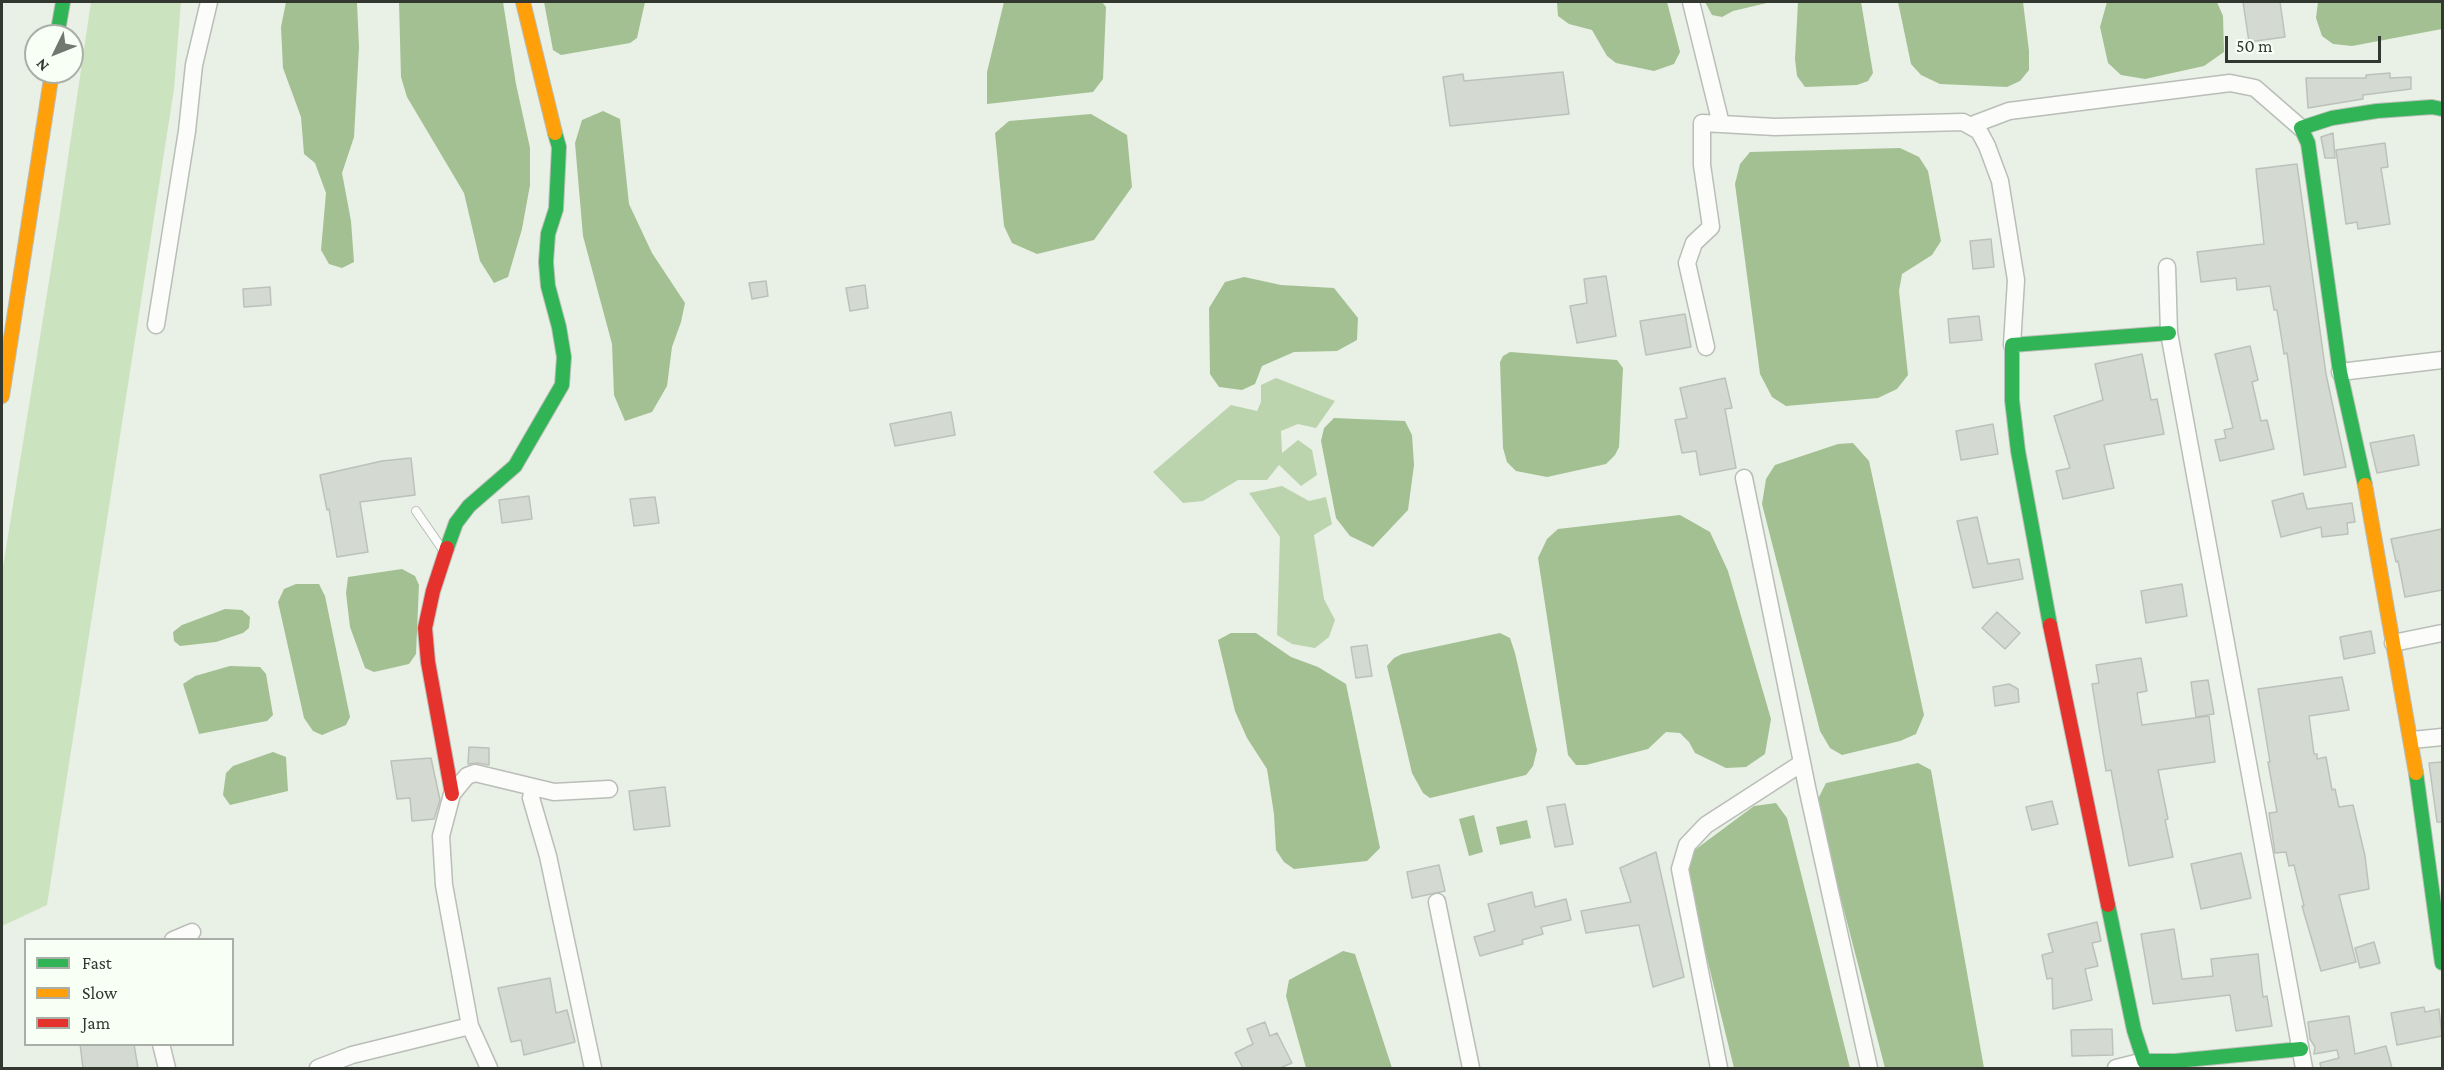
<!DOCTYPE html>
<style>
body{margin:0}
#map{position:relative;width:2444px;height:1070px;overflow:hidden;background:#e9f0e6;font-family:"Crimson Pro",serif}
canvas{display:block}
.frame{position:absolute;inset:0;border:3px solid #323730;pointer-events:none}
.legend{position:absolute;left:24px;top:938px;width:210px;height:108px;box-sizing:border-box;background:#f8fff5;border:2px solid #a9afa6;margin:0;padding:8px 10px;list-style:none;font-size:18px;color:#323730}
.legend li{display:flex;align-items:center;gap:12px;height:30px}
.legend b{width:30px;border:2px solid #a9afa6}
.north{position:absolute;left:24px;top:24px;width:60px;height:60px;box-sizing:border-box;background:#f8fff5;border:2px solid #a9afa6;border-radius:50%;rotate:227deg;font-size:16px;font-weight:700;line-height:24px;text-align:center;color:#323730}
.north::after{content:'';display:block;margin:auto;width:21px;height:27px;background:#727870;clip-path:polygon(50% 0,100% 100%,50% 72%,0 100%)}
.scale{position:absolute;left:2225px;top:36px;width:156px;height:27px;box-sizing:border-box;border:3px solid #323730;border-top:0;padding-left:8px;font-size:18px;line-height:21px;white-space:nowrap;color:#323730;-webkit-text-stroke:4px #f8fff5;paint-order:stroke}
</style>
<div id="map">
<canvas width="2444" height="1070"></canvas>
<div class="frame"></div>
<ul class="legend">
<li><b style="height:8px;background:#30b455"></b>Fast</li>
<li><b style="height:8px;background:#ff9f0a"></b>Slow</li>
<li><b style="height:8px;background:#e5322d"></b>Jam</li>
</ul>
<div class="north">N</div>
<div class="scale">50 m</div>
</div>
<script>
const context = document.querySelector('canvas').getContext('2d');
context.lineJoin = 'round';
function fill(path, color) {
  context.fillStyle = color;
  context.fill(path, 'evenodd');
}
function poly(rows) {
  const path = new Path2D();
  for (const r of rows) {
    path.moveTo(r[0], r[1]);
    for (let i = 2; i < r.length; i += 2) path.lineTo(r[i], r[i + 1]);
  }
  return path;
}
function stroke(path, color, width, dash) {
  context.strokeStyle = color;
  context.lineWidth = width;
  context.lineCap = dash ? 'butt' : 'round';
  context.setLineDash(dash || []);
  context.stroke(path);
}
const green = poly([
 [91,2,181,2,174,89,47,905,2,926,2,573,59,219]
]);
const forest = poly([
 [1276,378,1335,401,1316,428,1298,424,1281,431,1282,453,1298,440,1312,450,1317,475,1301,486,1279,465,1267,480,1238,480,1203,501,1183,503,1153,472,1231,405,1257,411,1261,402,1261,385],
 [1282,486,1309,501,1326,497,1332,524,1314,535,1324,599,1335,620,1329,637,1315,648,1292,644,1277,635,1280,537,1249,493]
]);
const water = poly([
 [286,2,357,3,359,47,354,137,342,173,351,221,354,262,342,268,329,264,321,250,326,193,315,163,304,154,301,117,283,68,281,27],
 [399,2,503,2,516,84,530,148,530,185,522,229,508,277,494,283,480,261,464,193,407,97,401,77],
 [544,2,645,2,637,38,630,43,561,55,553,50],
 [1004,2,1102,2,1106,7,1103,79,1093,92,987,104,987,72],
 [1557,2,1667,2,1680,52,1674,64,1654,71,1616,63,1607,56,1592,30,1569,24,1558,16],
 [1705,2,1704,2,1771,2,1733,11,1722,17,1712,15],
 [1798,2,1861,2,1873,73,1868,81,1857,85,1805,87,1797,76,1795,59],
 [1898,2,2023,2,2029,51,2029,70,2020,81,2007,87,1940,84,1921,75,1911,64],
 [2107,2,2217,2,2223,16,2224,52,2204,66,2145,79,2121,75,2108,63,2100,27],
 [2318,2,2442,2,2442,29,2352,46,2333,44,2322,36,2316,18],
 [603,111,620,119,629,204,652,253,685,303,681,322,672,347,667,386,652,412,625,421,614,395,612,344,583,236,575,143,582,120],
 [1091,114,1127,135,1132,187,1094,240,1037,254,1012,243,1004,226,995,133,1009,121],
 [1900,148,1919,157,1928,171,1941,241,1932,255,1902,274,1899,291,1908,375,1897,389,1878,398,1786,406,1772,397,1760,374,1735,184,1740,164,1750,152],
 [1244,277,1281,285,1334,288,1358,318,1357,340,1337,351,1294,352,1262,366,1255,384,1242,390,1219,387,1210,374,1209,308,1225,282],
 [1510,352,1617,360,1623,368,1619,447,1615,455,1606,464,1547,477,1516,471,1507,462,1503,448,1500,362,1503,356],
 [1334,418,1405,421,1412,435,1414,465,1408,510,1373,547,1350,536,1336,518,1321,441,1324,428],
 [1853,443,1869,461,1924,715,1916,734,1900,741,1842,755,1830,748,1820,731,1762,504,1766,479,1775,465,1838,444],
 [1680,515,1710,532,1728,571,1771,719,1765,754,1746,767,1726,768,1695,753,1689,742,1680,733,1666,732,1648,749,1586,765,1576,765,1568,755,1538,558,1547,539,1558,529],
 [402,569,415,576,419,585,416,654,409,664,374,672,365,668,350,627,346,593,348,577],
 [296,584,319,584,325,596,350,717,346,725,322,735,313,731,304,718,278,602,284,589],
 [225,609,242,610,250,617,249,628,243,633,216,642,180,646,174,641,173,632,182,625],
 [1231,633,1256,633,1291,657,1318,667,1346,684,1380,848,1367,861,1294,869,1284,862,1276,850,1274,814,1267,769,1247,738,1235,711,1218,640],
 [1500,633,1510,638,1515,653,1537,750,1533,766,1526,775,1430,798,1423,793,1412,773,1387,666,1394,658,1402,654],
 [230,666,260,667,266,674,273,715,267,721,199,734,183,684,195,676],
 [273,752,286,757,288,791,230,805,223,795,226,773,233,766],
 [1918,763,1931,770,1984,1068,1885,1068,1816,803,1826,783],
 [1776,803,1787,818,1850,1068,1734,1068,1687,877,1692,852,1754,806],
 [1474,815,1483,852,1469,856,1459,819],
 [1527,820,1531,838,1500,845,1496,827],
 [1343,951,1355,954,1392,1068,1306,1068,1286,996,1289,980]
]);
const building = poly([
 [2243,2,2280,2,2285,37,2249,42,2243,2],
 [1563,72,1569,114,1450,126,1443,77,1463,74,1464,81,1563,72],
 [2390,73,2390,78,2411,77,2411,89,2363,95,2363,99,2308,108,2306,78,2366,78,2366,75,2390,73],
 [2333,133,2335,158,2325,158,2321,137,2333,133],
 [2385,143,2388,167,2381,168,2390,224,2358,229,2357,222,2346,224,2336,150,2385,143],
 [2297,164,2326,374,2346,467,2304,475,2287,353,2284,354,2277,310,2274,310,2270,286,2237,290,2236,278,2201,282,2197,252,2264,244,2256,169,2297,164],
 [1991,239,1994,267,1973,269,1970,241,1991,239],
 [1606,276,1616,336,1577,343,1570,306,1587,303,1584,279,1606,276],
 [766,281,768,296,752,299,749,283,766,281],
 [865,285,868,308,850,311,846,288,865,285],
 [270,287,271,305,244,307,243,289,270,287],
 [1685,314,1691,347,1646,355,1640,321,1685,314],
 [1979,316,1982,340,1950,343,1948,319,1979,316],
 [2250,346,2258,380,2252,382,2261,421,2267,420,2274,449,2220,461,2215,440,2226,438,2224,430,2233,428,2215,354,2250,346],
 [2142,354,2151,400,2157,399,2164,434,2104,445,2114,488,2063,499,2056,471,2070,468,2054,416,2103,400,2095,364,2142,354],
 [1725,378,1732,408,1725,409,1736,468,1700,475,1696,451,1682,453,1675,420,1687,418,1680,388,1725,378],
 [951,412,955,435,895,446,890,424,951,412],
 [1993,424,1998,454,1961,460,1956,431,1993,424],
 [2414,435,2419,465,2377,473,2370,443,2414,435],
 [411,458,415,495,360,502,368,552,337,557,329,509,327,510,320,475,382,461,411,458],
 [2303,493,2307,509,2352,503,2355,522,2347,523,2348,534,2322,537,2321,527,2281,537,2272,501,2303,493],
 [529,496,532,519,502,523,499,500,529,496],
 [655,497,659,523,634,526,630,499,655,497],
 [1977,517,1988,564,2019,559,2023,579,1973,588,1957,521,1977,517],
 [2442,529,2442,590,2405,597,2398,561,2396,562,2391,539,2442,529],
 [2182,584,2187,616,2146,623,2141,591,2182,584],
 [1997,612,2020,633,2005,649,1982,628,1997,612],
 [2371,631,2375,653,2344,659,2340,637,2371,631],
 [1367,645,1372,676,1356,678,1351,647,1367,645],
 [2141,658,2147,691,2137,693,2142,725,2209,716,2215,762,2158,770,2168,819,2165,820,2173,857,2129,866,2111,770,2106,771,2092,684,2099,683,2096,665,2141,658],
 [2342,677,2349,710,2309,716,2314,754,2317,754,2317,759,2326,757,2332,790,2335,789,2339,807,2353,805,2365,856,2369,889,2339,895,2356,962,2321,971,2302,906,2304,906,2294,865,2289,866,2286,852,2275,853,2269,813,2277,812,2268,762,2270,762,2258,689,2342,677],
 [2208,680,2214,714,2196,717,2191,682,2208,680],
 [2009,684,2018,689,2019,702,1995,706,1993,687,2009,684],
 [469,747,489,748,489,765,477,763,468,764,469,747],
 [431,758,440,800,434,819,412,821,410,798,397,799,391,761,431,758],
 [2442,762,2442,822,2437,822,2429,763,2442,762],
 [665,787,670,826,634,830,629,791,665,787],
 [2052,801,2058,824,2032,830,2026,807,2052,801],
 [1565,804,1573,844,1555,847,1547,807,1565,804],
 [1656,852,1684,977,1653,987,1639,925,1586,933,1581,911,1631,902,1620,868,1656,852],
 [2241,853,2251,898,2201,909,2191,864,2241,853],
 [1439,865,1445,891,1412,898,1407,872,1439,865],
 [1532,892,1535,907,1566,899,1571,920,1541,927,1543,934,1522,940,1523,944,1480,956,1474,937,1495,931,1488,904,1532,892],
 [2097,922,2101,941,2092,943,2098,966,2085,969,2092,1000,2053,1009,2052,978,2047,979,2042,955,2053,952,2048,934,2097,922],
 [2174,929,2182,979,2213,976,2211,959,2258,954,2263,997,2267,996,2272,1026,2236,1031,2230,995,2153,1004,2141,934,2174,929],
 [2374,942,2380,963,2360,968,2355,948,2374,942],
 [550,978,556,1013,567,1010,575,1042,524,1055,521,1040,511,1042,498,988,550,978],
 [2424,1007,2425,1012,2439,1009,2442,1036,2397,1045,2391,1013,2424,1007],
 [2349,1016,2355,1054,2386,1046,2392,1068,2321,1068,2320,1063,2339,1058,2337,1050,2314,1054,2315,1047,2310,1039,2308,1022,2349,1016],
 [1265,1022,1270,1036,1277,1033,1292,1063,1280,1068,1243,1068,1235,1053,1253,1044,1247,1029,1265,1022],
 [2112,1029,2113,1055,2072,1056,2071,1030,2112,1029],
 [80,1044,134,1044,138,1068,83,1068,80,1044]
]);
const lane = poly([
 [416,511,443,550]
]);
const street = poly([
 [1691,2,1721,124,1775,127,1963,122,1979,131,1987,146,2000,181,2016,280,2012,345],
 [1972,125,2009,111,2230,83,2255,88,2301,128],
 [2167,267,2169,333,2304,1068],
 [156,325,187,131,194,65,209,2],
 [1706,347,1687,263,1694,243,1711,227,1702,165,1702,123,1721,124],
 [2340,372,2442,360],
 [1744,478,1808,792,1869,1068],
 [2393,643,2442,633],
 [2412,740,2442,737],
 [533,788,531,798,548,856,593,1068],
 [1437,902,1471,1068],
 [173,940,192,932],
 [161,1044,167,1068],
 [318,1068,352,1055,470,1026],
 [489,1068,470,1026,444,885,441,836,452,794,467,776,475,773,554,792,609,789],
 [1719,1068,1680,869,1687,845,1706,825,1802,763],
 [2116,1068,2144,1061]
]);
const fast = poly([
 [57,36,63,2],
 [2365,485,2340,372,2308,143,2301,128,2332,118,2377,111,2432,107,2442,109],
 [447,548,456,523,469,506,515,466,562,385,564,357,559,327,548,286,546,262,548,234,556,209,559,147,555,133],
 [2050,625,2018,451,2012,400,2012,345,2169,333],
 [2416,773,2442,963],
 [2108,905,2134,1030,2144,1061,2175,1061,2301,1049]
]);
const slow = poly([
 [523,2,555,133],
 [2,396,52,72],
 [2365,485,2416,773]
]);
const jam = poly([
 [447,548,433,591,425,628,428,662,452,794],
 [2050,625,2108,905]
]);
fill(green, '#cbe4bf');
fill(forest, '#bbd4ae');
fill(water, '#a2c092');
fill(building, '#d4d9d1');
stroke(building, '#bcc2bb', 1.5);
stroke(lane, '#b9beb7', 10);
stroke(street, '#b9beb7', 19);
stroke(fast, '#b9beb7', 16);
stroke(slow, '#b9beb7', 16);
stroke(jam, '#b9beb7', 16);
stroke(lane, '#fcfdfb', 8);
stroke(street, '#fcfdfb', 16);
stroke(fast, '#30b455', 14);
stroke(slow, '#ff9f0a', 14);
stroke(jam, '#e5322d', 14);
</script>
